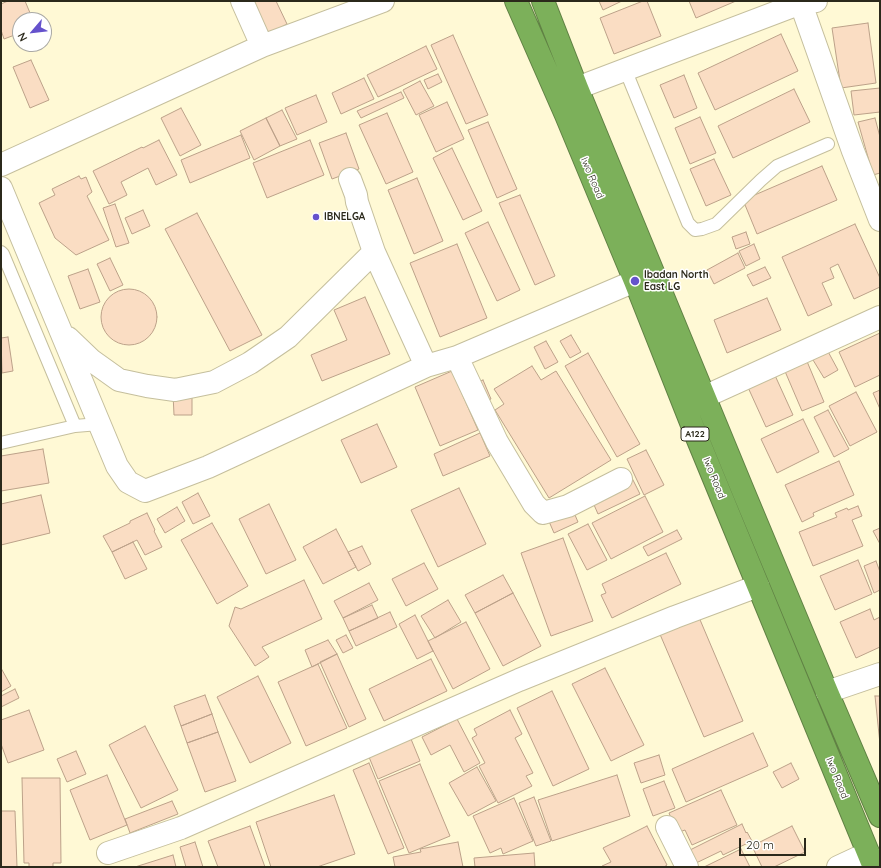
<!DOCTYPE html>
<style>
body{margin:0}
#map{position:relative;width:881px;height:868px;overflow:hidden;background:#fff9d5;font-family:Quicksand,sans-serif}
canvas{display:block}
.frame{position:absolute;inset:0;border:2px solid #2b291b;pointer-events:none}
.north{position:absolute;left:12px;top:12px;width:40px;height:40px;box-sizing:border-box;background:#fff;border:1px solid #aaa9a4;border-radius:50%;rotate:242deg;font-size:11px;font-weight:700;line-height:16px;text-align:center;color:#2b291b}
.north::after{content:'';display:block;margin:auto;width:14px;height:18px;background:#6552cc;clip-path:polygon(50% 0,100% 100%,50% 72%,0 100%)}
.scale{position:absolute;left:739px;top:838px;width:67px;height:18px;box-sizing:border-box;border:2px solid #2b291b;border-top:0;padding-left:5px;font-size:12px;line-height:14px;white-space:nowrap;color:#2b291b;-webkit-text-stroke:3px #fff;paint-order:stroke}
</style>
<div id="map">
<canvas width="881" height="868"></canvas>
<div class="frame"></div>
<div class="north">N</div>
<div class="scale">20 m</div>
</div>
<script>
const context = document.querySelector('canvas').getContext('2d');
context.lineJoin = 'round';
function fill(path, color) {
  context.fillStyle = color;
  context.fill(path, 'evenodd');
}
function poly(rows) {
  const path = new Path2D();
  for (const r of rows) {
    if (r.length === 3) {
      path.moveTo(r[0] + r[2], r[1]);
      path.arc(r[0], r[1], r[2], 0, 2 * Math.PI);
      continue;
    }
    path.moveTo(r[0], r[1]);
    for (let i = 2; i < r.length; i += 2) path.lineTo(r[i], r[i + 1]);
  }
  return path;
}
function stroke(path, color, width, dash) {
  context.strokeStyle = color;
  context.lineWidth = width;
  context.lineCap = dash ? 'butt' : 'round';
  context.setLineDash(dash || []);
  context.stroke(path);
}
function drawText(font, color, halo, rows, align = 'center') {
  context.font = font + ' Quicksand,sans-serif';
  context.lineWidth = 3;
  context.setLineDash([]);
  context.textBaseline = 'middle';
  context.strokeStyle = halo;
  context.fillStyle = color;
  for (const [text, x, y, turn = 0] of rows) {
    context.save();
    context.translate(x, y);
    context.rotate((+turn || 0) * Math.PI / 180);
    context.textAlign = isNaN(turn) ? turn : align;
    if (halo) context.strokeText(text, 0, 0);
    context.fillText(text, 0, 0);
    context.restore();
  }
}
const building = poly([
 [8,1,25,1,33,20,20,20,20,33,4,39,1,30,1,4,8,1],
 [251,1,276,1,287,24,268,34,251,1],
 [599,1,622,1,603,10,599,1],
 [643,1,647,1,661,36,614,54,600,18,643,1],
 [689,1,736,1,696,18,689,1],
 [868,23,876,83,841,88,832,28,868,23],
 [781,34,798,71,715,110,698,73,781,34],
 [453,35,488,115,466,124,431,45,453,35],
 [426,46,437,69,378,97,367,75,426,46],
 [31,60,49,100,30,108,13,67,31,60],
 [438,74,442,82,428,89,424,80,438,74],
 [684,75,697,108,674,118,660,85,684,75],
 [364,78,374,99,341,114,332,93,364,78],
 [420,81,434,106,416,115,403,90,420,81],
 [880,88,880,112,854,115,851,91,880,88],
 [794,89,810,122,733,158,718,126,794,89],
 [401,92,404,98,361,118,357,111,401,92],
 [316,95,327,122,297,135,285,108,316,95],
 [447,102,464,139,436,152,419,115,447,102],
 [181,108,201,145,180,156,161,118,181,108],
 [282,110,297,139,280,146,266,118,282,110],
 [387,113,413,172,386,184,359,125,387,113],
 [700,117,716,153,690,164,675,128,700,117],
 [266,118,280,146,254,160,240,131,266,118],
 [875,118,880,137,880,173,873,175,858,122,875,118],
 [488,122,517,189,497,198,468,130,488,122],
 [346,133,359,169,332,179,319,143,346,133],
 [241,135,250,158,190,183,181,160,241,135],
 [159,140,177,175,156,185,148,168,121,182,127,195,109,204,93,171,142,147,143,148,159,140],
 [310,140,324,175,267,198,253,163,310,140],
 [452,148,482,211,463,220,433,158,452,148],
 [714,159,731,195,706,206,690,169,714,159],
 [822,166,837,200,757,234,743,200,822,166],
 [79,176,81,179,86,177,92,192,87,196,109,240,76,255,55,238,39,203,55,195,52,189,79,176],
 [417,178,443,241,414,254,388,190,417,178],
 [520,195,555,276,535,285,499,203,520,195],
 [115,204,129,243,116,247,103,208,115,204],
 [143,210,150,226,132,234,125,218,143,210],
 [197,213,262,335,230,351,165,229,197,213],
 [488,222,520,290,497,301,465,233,488,222],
 [855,224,880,278,880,287,854,299,838,264,830,268,834,278,822,283,832,305,808,316,782,257,855,224],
 [746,232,750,244,736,249,732,237,746,232],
 [457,244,487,318,440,337,410,263,457,244],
 [754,244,760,259,746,266,739,251,754,244],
 [738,253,745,268,714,284,707,270,738,253],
 [110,258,123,285,110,291,97,264,110,258],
 [765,267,771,278,753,286,747,275,765,267],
 [88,269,100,302,80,309,68,276,88,269],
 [129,317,28],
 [365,297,390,354,322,381,311,355,347,340,334,310,365,297],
 [767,298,781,330,727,353,714,320,767,298],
 [880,333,880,375,855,387,839,352,880,333],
 [571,335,581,352,570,358,560,341,571,335],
 [8,337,13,371,2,373,1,338,8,337],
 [546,341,558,362,545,369,534,347,546,341],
 [825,346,838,370,824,378,810,355,825,346],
 [588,353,640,444,617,457,565,366,588,353],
 [806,359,824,402,802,411,784,369,806,359],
 [532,366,541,380,556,371,611,460,549,498,495,410,504,404,494,389,532,366],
 [452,371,478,430,440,446,415,387,452,371],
 [773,371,793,415,766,427,746,383,773,371],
 [483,380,491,399,477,405,469,386,483,380],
 [880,390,880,409,873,393,880,390],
 [856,392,877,432,850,446,829,406,856,392],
 [192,393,192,415,174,415,173,394,192,393],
 [828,410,849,449,834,457,814,417,828,410],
 [803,419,819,452,777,473,761,439,803,419],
 [377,424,397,467,361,483,341,440,377,424],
 [480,433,490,456,443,476,434,454,480,433],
 [43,449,49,483,1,491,1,456,43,449],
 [646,450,664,485,644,495,627,459,646,450],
 [839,461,854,495,813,513,814,516,802,522,785,485,839,461],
 [632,478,640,494,598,514,591,498,632,478],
 [459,488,486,544,438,567,411,510,459,488],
 [198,493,210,516,193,524,182,502,198,493],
 [41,495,50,533,1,545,1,504,41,495],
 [645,496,663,532,611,559,592,523,645,496],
 [269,504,296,560,266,574,239,519,269,504],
 [858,506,862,516,852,520,863,546,813,566,799,532,837,517,835,513,847,508,848,510,858,506],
 [177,507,185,521,165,533,157,519,177,507],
 [572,508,578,522,554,533,548,519,572,508],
 [147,513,155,530,154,531,162,547,145,555,137,540,112,552,103,536,130,523,130,521,147,513],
 [212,523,248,586,217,604,181,540,212,523],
 [588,524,607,560,587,570,568,534,588,524],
 [880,528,880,544,873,531,880,528],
 [336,529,356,567,323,584,303,547,336,529],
 [677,530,682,539,648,556,643,547,677,530],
 [563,538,593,621,551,636,521,553,563,538],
 [133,542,147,569,125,579,112,552,133,542],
 [362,546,371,564,358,571,348,552,362,546],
 [666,553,681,584,612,618,601,595,606,593,602,584,666,553],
 [858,560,872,594,835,610,820,576,858,560],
 [876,561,880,572,880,590,874,593,864,566,876,561],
 [424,563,438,589,406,606,392,579,424,563],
 [503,575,513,593,475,613,465,595,503,575],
 [304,580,322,619,262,647,269,657,255,666,229,626,235,607,241,609,304,580],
 [369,583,378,600,343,618,334,601,369,583],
 [513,593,541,646,503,666,475,613,513,593],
 [448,600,461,622,435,638,421,616,448,600],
 [372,605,378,618,349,631,343,618,372,605],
 [870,609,874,620,880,617,880,647,856,658,840,622,870,609],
 [390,612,397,627,356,646,349,631,390,612],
 [415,615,433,651,417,659,399,624,415,615],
 [698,615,743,721,704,737,659,632,698,615],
 [466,622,490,669,453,689,428,641,466,622],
 [346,635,353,648,343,653,336,640,346,635],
 [328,640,337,654,312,667,305,650,328,640],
 [337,654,366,719,349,727,320,662,337,654],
 [431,659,447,691,384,721,369,689,431,659],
 [318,664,347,728,306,746,278,682,318,664],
 [1,668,11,686,1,692,1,668],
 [605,668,644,745,611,761,572,684,605,668],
 [258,676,291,743,250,763,217,697,258,676],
 [15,689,19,698,1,707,1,696,15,689],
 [552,691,589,769,553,786,517,708,552,691],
 [205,695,212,714,181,726,174,706,205,695],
 [875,696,880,696,880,744,875,696],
 [29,710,44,750,8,763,1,744,1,720,29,710],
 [510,710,522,734,515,738,533,773,526,776,532,786,498,803,479,766,485,763,472,738,477,735,474,729,510,710],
 [212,714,218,732,187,743,181,726,212,714],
 [457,719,480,763,464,772,450,745,431,755,422,737,457,719],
 [145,726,178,790,141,808,109,745,145,726],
 [218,732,236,781,205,792,187,743,218,732],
 [753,733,768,766,686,802,672,769,753,733],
 [411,739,420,761,378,779,369,757,411,739],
 [76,751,86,774,67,782,57,759,76,751],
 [659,755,665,775,641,783,634,763,659,755],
 [369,763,404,848,388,854,353,770,369,763],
 [791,763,799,779,782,788,773,772,791,763],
 [420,764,450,836,409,853,379,781,420,764],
 [477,767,496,801,468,816,449,783,477,767],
 [107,775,127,825,90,840,70,790,107,775],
 [617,775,630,816,552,841,538,800,617,775],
 [22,778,60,778,61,863,53,863,53,867,29,867,29,863,24,863,22,778],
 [664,781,675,808,653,816,643,789,664,781],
 [721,790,737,825,692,845,685,830,677,833,669,813,721,790],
 [334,795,355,854,317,867,271,867,256,822,334,795],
 [534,797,551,841,536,846,519,803,534,797],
 [514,798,533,841,503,854,501,848,490,853,473,816,514,798],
 [172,801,178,814,130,833,125,819,172,801],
 [1,811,15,811,17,867,1,867,1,811],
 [742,824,746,833,747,832,752,841,723,855,721,851,694,864,688,851,742,824],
 [250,826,265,867,218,867,208,841,250,826],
 [647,826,667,865,664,867,603,867,602,866,611,862,603,848,647,826],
 [792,826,805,852,774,867,762,867,752,846,792,826],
 [195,842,203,867,186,867,180,847,195,842],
 [458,842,463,867,395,867,393,857,421,852,420,849,458,842],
 [741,849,750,867,704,867,741,849],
 [534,853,535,867,475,867,474,858,534,853],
 [173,855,176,867,135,867,173,855]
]);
const lane = poly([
 [625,69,688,223,695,230,702,229,716,224,761,180,777,166,828,144],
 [1,252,3,254,75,426],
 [1,443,75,426,99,424]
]);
const street = poly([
 [242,1,262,46],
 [800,1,853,151,880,220],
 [577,88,801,3,816,1],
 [1,165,262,46,383,1],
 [350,179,356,195,357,202,374,252,426,366],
 [1,188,117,466,128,482,145,491,208,467,426,366,457,357,635,281],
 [68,338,91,360,119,380,147,386,175,390,214,382,250,363,288,337,374,252],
 [457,357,497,442,534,504,543,513,568,506,621,479],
 [704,397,880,317],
 [827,692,880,674],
 [667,827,687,867],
 [108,853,181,828,519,680,675,617,758,586],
 [838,867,868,853]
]);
const highway = poly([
 [516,1,566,115,635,281,696,435,874,867],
 [543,1,577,88,744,493,827,692,880,816]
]);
const markers = [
 [316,217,4,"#6552cc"],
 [635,281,5,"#6552cc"]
];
const shields = [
 [695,434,28]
];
const shieldNames = [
 ["A122",695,434]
];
const streetNames = [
 ["Iwo Road",592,178,67],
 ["Iwo Road",714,478,68],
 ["Iwo Road",837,778,68]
];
const poiNames = [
 ["IBNELGA",324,217],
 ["Ibadan North",644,275],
 ["East LG",644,287]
];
fill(building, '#faddc3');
stroke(building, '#bca189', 1);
stroke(lane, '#c5bf9d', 14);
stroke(street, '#c5bf9d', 24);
stroke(highway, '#608144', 24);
stroke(lane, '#fff', 12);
stroke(street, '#fff', 22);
stroke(highway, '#7cb05a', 22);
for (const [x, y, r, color] of markers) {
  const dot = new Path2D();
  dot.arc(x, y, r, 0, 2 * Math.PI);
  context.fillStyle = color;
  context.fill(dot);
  stroke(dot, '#fff', 1.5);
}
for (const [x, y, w] of shields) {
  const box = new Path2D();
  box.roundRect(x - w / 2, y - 7, w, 14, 3);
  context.fillStyle = '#fff';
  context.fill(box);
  stroke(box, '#2b291b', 1);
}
drawText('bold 9px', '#2b291b', null, shieldNames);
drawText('10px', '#2b291b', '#fff', streetNames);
drawText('bold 10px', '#2b291b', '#fff', poiNames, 'left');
</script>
